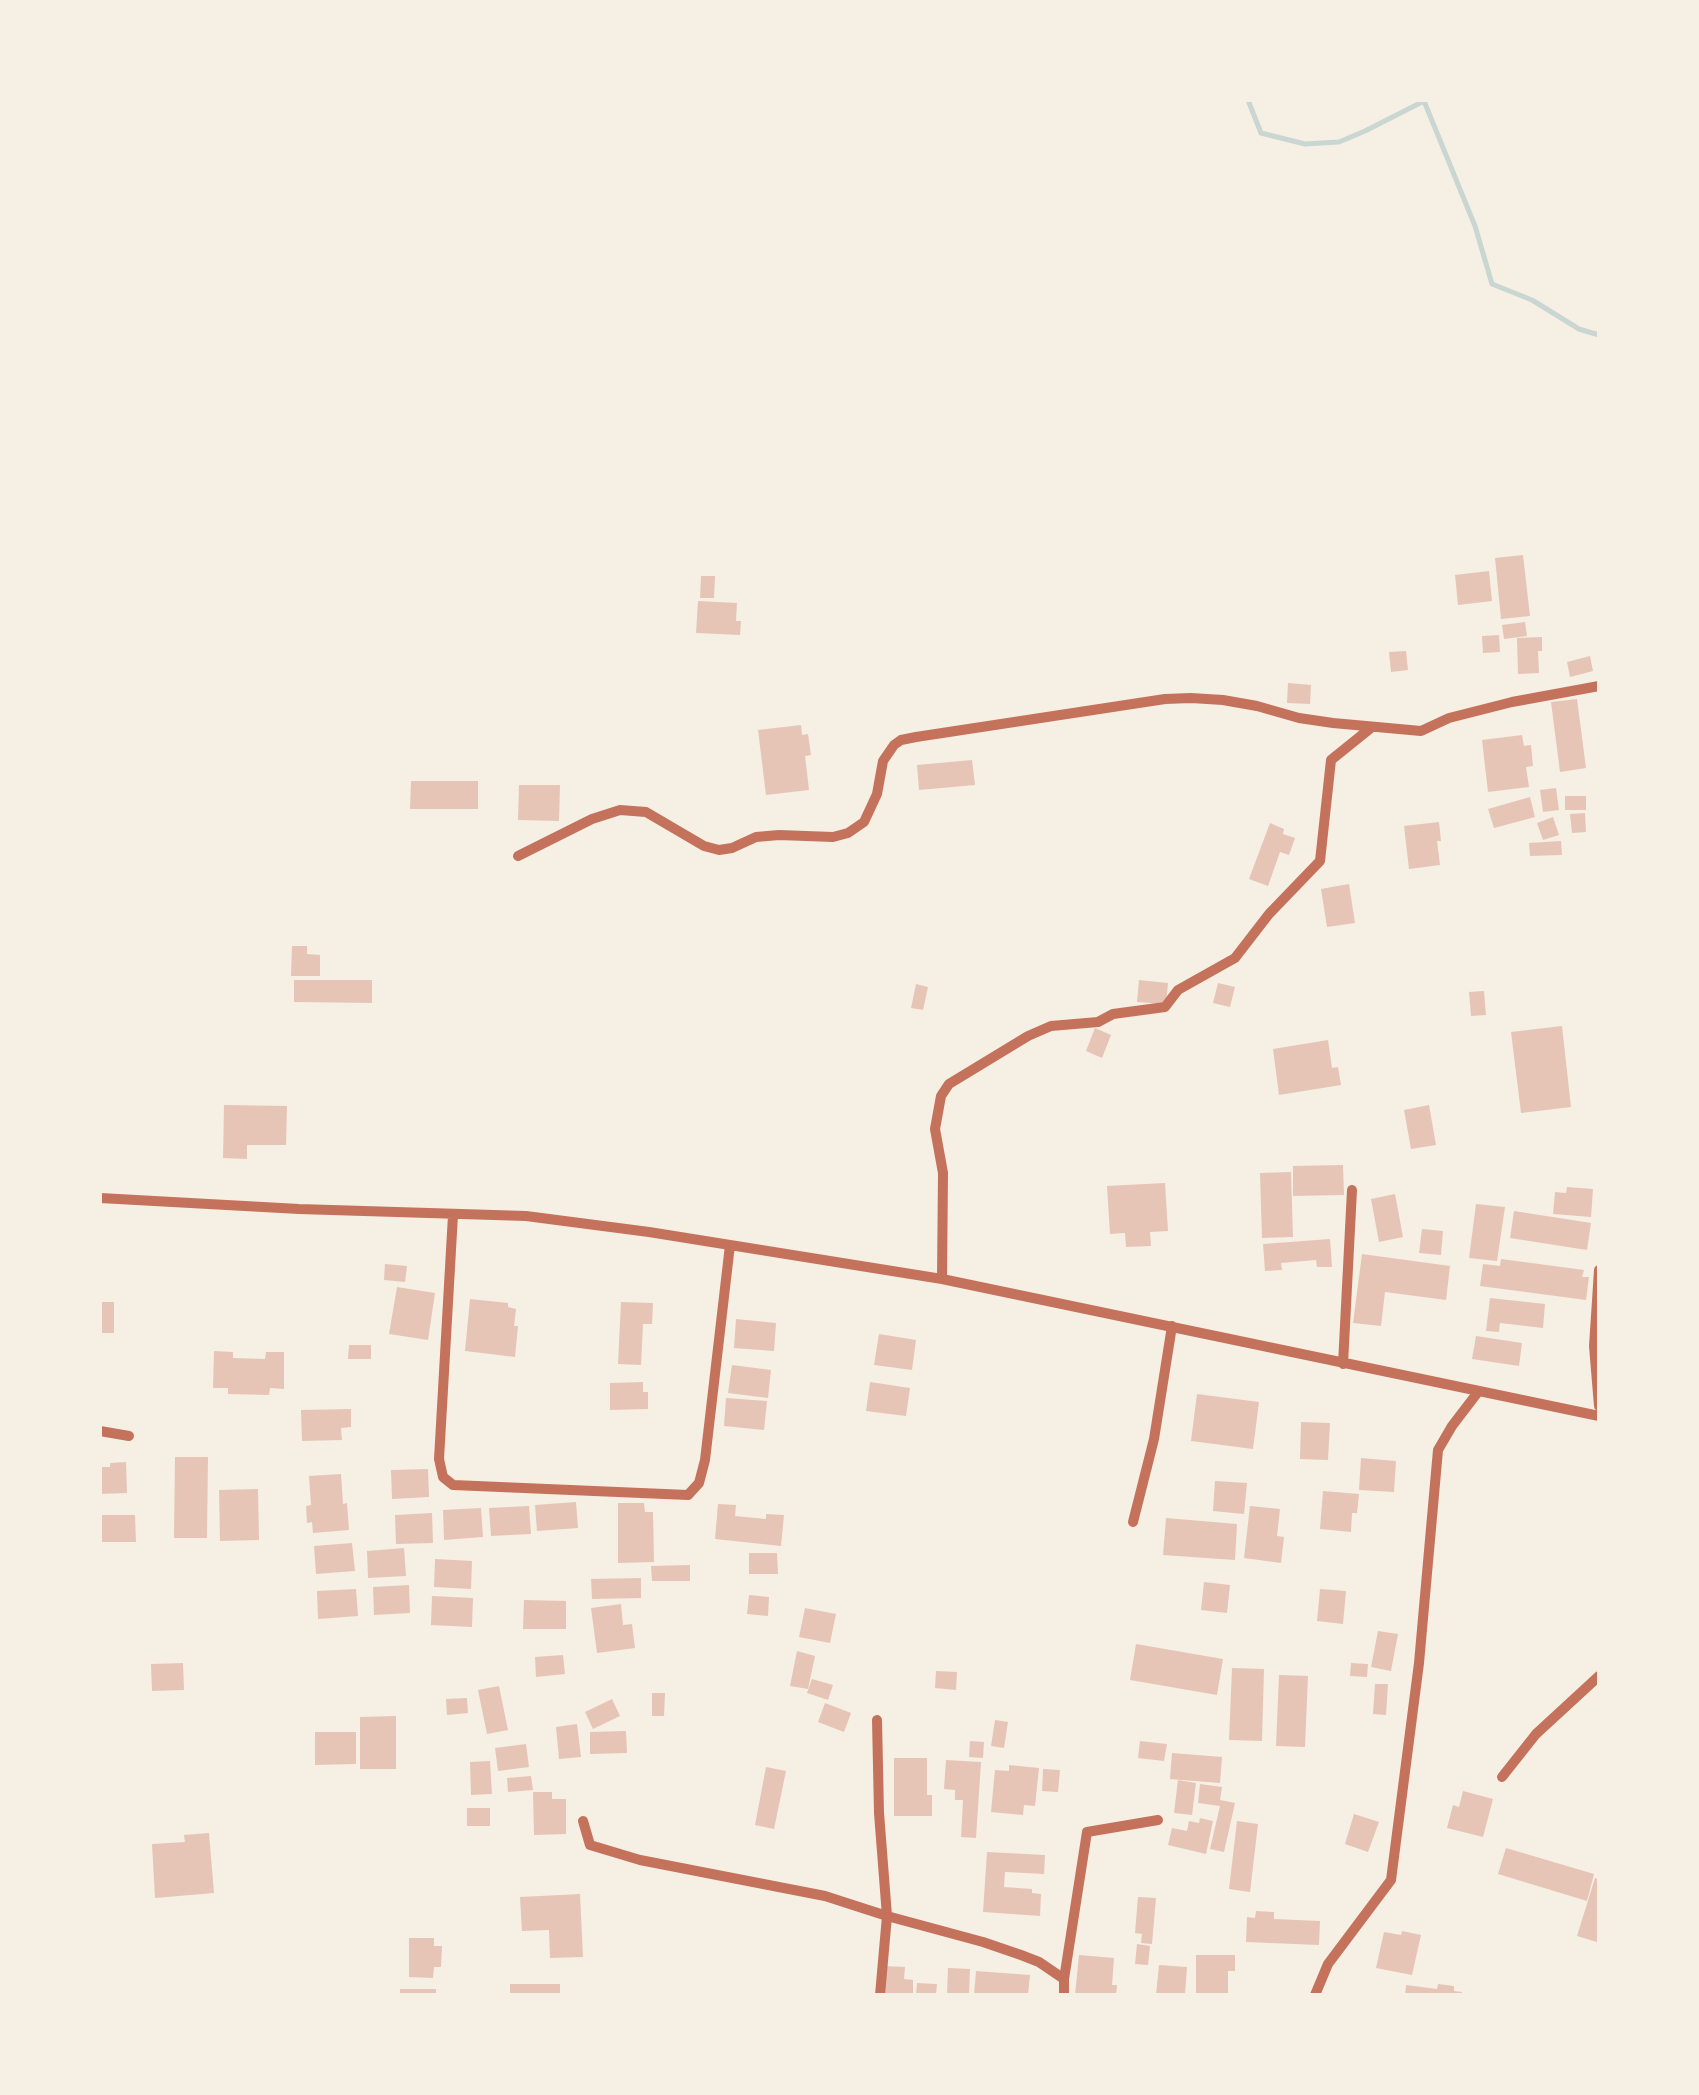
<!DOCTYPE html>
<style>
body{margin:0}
#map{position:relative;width:1699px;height:2095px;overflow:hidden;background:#f6efe4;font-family:"Source Serif 4",serif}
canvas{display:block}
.frame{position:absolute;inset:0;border:102px solid #f6efe4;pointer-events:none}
</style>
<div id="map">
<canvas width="1699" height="2095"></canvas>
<div class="frame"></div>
</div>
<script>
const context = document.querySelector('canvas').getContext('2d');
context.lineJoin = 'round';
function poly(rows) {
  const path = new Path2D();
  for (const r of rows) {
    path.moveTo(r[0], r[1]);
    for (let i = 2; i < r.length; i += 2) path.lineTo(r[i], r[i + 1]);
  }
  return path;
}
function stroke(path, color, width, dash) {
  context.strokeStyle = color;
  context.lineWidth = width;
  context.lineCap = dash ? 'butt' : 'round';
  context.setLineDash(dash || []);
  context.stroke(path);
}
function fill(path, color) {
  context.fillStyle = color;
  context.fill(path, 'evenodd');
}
const stream = poly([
 [1248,100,1261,133,1305,144,1339,142,1365,131,1424,101,1475,226,1492,284,1532,300,1579,329,1599,335]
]);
const building = poly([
 [1523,555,1530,616,1501,619,1495,558],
 [1489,571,1492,601,1458,605,1455,575],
 [701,576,715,576,714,598,700,598],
 [698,601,737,603,736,621,741,621,740,635,696,633],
 [1525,622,1527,636,1504,639,1502,625],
 [1499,635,1500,652,1483,653,1482,636],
 [1542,637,1542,651,1538,651,1539,673,1518,674,1517,638],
 [1406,651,1408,670,1391,672,1389,652],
 [1590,656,1593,671,1570,677,1567,662],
 [1288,683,1311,685,1310,704,1287,703],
 [1577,699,1586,768,1560,772,1551,702],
 [801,725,802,735,808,734,811,755,805,756,809,790,766,795,758,730],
 [1522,735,1524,746,1531,745,1533,766,1526,767,1529,787,1488,792,1482,740],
 [972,760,975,785,919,790,917,765],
 [411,781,478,781,478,809,410,809],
 [519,785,560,785,559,821,518,820],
 [1556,788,1559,810,1543,812,1540,790],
 [1565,796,1586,796,1586,810,1565,810],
 [1530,797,1535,817,1494,828,1488,809],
 [1585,813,1586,832,1572,833,1570,814],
 [1553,817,1559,835,1543,840,1537,823],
 [1439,822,1441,841,1437,841,1440,865,1409,869,1404,826],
 [1270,823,1284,829,1283,834,1295,838,1289,855,1280,852,1268,886,1249,879],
 [1561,841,1562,855,1530,856,1529,843],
 [1349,884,1355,923,1327,927,1321,889],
 [292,946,307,946,307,954,320,955,320,976,291,976],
 [294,980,372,980,372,1003,294,1002],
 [1139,980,1168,983,1166,1004,1137,1002],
 [1218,983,1235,987,1230,1007,1213,1003],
 [916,984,928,987,923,1010,911,1008],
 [1484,991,1486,1015,1471,1016,1469,992],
 [1562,1026,1571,1107,1521,1113,1511,1032],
 [1095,1028,1111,1035,1102,1058,1086,1051],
 [1328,1040,1332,1068,1338,1067,1341,1085,1279,1095,1273,1049],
 [224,1105,287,1106,286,1145,247,1145,247,1159,223,1158],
 [1429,1105,1436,1145,1411,1149,1404,1110],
 [1343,1165,1344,1195,1293,1196,1293,1166],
 [1291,1172,1293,1237,1262,1238,1260,1173],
 [1165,1183,1168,1231,1150,1232,1151,1246,1126,1247,1125,1233,1110,1234,1107,1186],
 [1567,1187,1593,1189,1591,1217,1553,1214,1555,1192,1566,1193],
 [1395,1194,1403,1237,1379,1242,1371,1199],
 [1476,1204,1505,1207,1497,1261,1469,1258],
 [1514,1211,1591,1223,1587,1250,1510,1238],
 [1422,1229,1443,1231,1441,1255,1419,1253],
 [1330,1239,1332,1267,1317,1267,1316,1260,1281,1263,1282,1270,1265,1271,1263,1244],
 [1362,1254,1450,1266,1446,1300,1385,1292,1381,1326,1353,1323],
 [1501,1259,1584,1270,1582,1277,1589,1277,1586,1300,1480,1286,1483,1264,1500,1266],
 [385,1264,407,1266,405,1282,384,1280],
 [397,1287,435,1293,428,1340,389,1334],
 [1490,1298,1545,1304,1543,1328,1500,1323,1499,1332,1486,1331],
 [470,1299,508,1303,508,1307,516,1309,514,1326,518,1326,515,1357,465,1351],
 [100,1302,114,1302,114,1333,100,1333],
 [621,1302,653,1303,652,1324,643,1324,641,1365,618,1364],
 [736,1319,776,1323,774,1351,734,1348],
 [879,1334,916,1340,912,1370,874,1365],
 [1476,1336,1522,1343,1519,1366,1472,1359],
 [349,1345,371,1345,371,1359,348,1359],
 [214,1351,233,1352,233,1358,265,1359,266,1352,284,1352,284,1389,270,1388,269,1395,228,1394,228,1388,213,1388],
 [732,1365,771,1370,768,1398,728,1393],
 [643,1382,643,1392,648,1392,648,1409,610,1410,610,1383],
 [870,1382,910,1388,906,1416,866,1411],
 [1197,1394,1259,1402,1253,1449,1191,1441],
 [726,1398,767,1401,764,1430,724,1426],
 [351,1409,351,1427,341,1428,342,1440,302,1441,301,1410],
 [1301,1422,1330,1423,1328,1460,1300,1459],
 [175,1457,208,1457,207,1538,174,1538],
 [1361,1458,1396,1461,1394,1492,1359,1490],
 [126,1462,127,1493,100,1494,100,1467,110,1467,110,1463],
 [428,1469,429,1497,392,1499,391,1470],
 [341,1474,343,1504,347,1503,349,1530,313,1533,312,1522,307,1523,306,1506,311,1505,309,1476],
 [1215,1481,1247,1483,1244,1514,1213,1511],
 [258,1489,259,1540,220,1541,219,1490],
 [1323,1491,1359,1494,1357,1513,1352,1513,1351,1532,1320,1529],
 [576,1502,578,1528,537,1531,535,1505],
 [618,1503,644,1503,645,1512,653,1512,654,1562,618,1563],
 [718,1504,736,1505,735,1516,766,1519,766,1514,784,1515,781,1546,715,1539],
 [529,1506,531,1534,491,1536,489,1508],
 [1250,1506,1280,1509,1277,1536,1284,1537,1281,1563,1244,1558],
 [481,1508,483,1537,444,1540,443,1510],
 [432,1513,433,1543,396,1544,395,1515],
 [101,1515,135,1515,136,1542,102,1542],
 [1166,1518,1237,1524,1235,1560,1163,1555],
 [352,1543,355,1571,316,1574,314,1546],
 [404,1548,406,1576,368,1578,367,1551],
 [749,1553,777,1553,778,1574,749,1574],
 [435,1559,472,1561,471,1589,434,1587],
 [690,1565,690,1581,652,1581,651,1566],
 [641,1578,641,1598,592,1599,591,1579],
 [1204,1582,1230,1585,1227,1613,1201,1610],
 [409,1585,410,1613,374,1615,373,1587],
 [356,1589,358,1616,318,1619,317,1591],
 [1320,1589,1346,1591,1343,1624,1317,1621],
 [749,1595,769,1597,768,1616,747,1614],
 [432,1596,473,1598,472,1627,431,1625],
 [524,1600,566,1601,566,1629,523,1629],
 [621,1604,623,1625,632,1624,635,1648,597,1653,591,1608],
 [805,1608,836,1614,830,1643,799,1637],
 [1378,1631,1398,1634,1391,1671,1371,1667],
 [1136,1644,1223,1659,1217,1695,1130,1680],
 [797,1651,815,1656,808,1689,790,1686],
 [563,1655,565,1674,536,1677,535,1657],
 [183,1663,184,1690,152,1691,151,1664],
 [1351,1663,1368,1664,1367,1677,1350,1676],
 [1232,1668,1264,1669,1262,1741,1229,1740],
 [936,1671,957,1672,956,1690,935,1688],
 [1279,1675,1308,1676,1305,1747,1276,1746],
 [812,1679,833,1685,828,1700,807,1693],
 [1375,1684,1388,1684,1386,1715,1373,1714],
 [499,1686,508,1730,487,1734,478,1690],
 [652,1693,665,1693,664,1716,652,1716],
 [467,1698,468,1713,447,1715,446,1699],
 [612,1699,620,1716,593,1729,585,1712],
 [825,1703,851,1713,844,1732,818,1722],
 [396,1716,396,1769,360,1769,360,1717],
 [995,1720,1008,1722,1004,1748,991,1746],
 [577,1724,581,1757,559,1759,556,1727],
 [626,1731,627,1753,590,1754,590,1732],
 [315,1732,356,1732,356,1764,315,1765],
 [970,1741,984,1742,983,1758,969,1757],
 [1140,1741,1167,1744,1164,1761,1138,1758],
 [526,1744,529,1767,498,1771,495,1748],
 [1172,1753,1222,1757,1220,1783,1170,1779],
 [894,1758,927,1758,927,1795,932,1795,932,1816,894,1816],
 [946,1760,981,1762,976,1838,961,1837,963,1800,955,1800,955,1790,944,1789],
 [490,1761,492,1794,471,1795,470,1762],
 [1009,1765,1039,1768,1035,1806,1024,1805,1023,1815,991,1812,995,1770,1009,1771],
 [766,1767,786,1771,774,1829,755,1825],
 [1043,1769,1060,1770,1058,1792,1042,1791],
 [531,1776,533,1790,508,1792,507,1778],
 [1178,1780,1196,1783,1192,1815,1174,1813],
 [1200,1784,1222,1787,1220,1800,1235,1803,1224,1852,1210,1849,1220,1806,1198,1803],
 [1463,1791,1493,1799,1483,1837,1447,1828,1453,1805,1459,1807],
 [533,1792,552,1792,552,1799,566,1799,566,1834,534,1835],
 [467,1808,490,1808,490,1826,467,1826],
 [1354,1814,1379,1822,1368,1852,1345,1844],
 [1200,1818,1213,1821,1206,1854,1168,1845,1172,1828,1187,1831,1189,1821,1199,1823],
 [1237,1821,1258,1824,1250,1892,1229,1889],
 [209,1833,214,1893,155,1898,152,1844,185,1842,184,1835],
 [1506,1848,1594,1874,1587,1901,1498,1874],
 [987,1852,1045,1855,1044,1874,1005,1872,1004,1887,1032,1889,1032,1893,1041,1894,1040,1916,983,1912],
 [1595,1878,1599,1879,1599,1935,1597,1942,1577,1936],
 [580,1894,583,1957,550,1958,549,1930,522,1931,520,1897],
 [1138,1897,1156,1898,1152,1944,1141,1943,1142,1934,1135,1933],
 [1256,1911,1274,1912,1274,1919,1320,1921,1319,1945,1246,1942,1247,1917,1255,1918],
 [1402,1931,1421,1935,1412,1975,1376,1968,1384,1932,1401,1935],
 [409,1938,434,1938,434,1946,442,1946,441,1967,434,1967,433,1978,409,1977],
 [1137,1944,1150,1946,1148,1965,1135,1964],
 [1079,1955,1114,1958,1112,1985,1117,1985,1116,1995,1075,1995],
 [1196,1955,1235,1955,1235,1971,1228,1971,1228,1995,1196,1995],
 [1159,1965,1187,1967,1185,1995,1156,1995],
 [884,1966,905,1967,904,1979,913,1980,913,1995,883,1995],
 [948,1968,970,1969,969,1995,947,1995],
 [976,1971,1030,1975,1028,1995,974,1995],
 [917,1983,937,1984,936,1995,916,1995],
 [510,1984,560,1984,560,1995,510,1995],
 [1438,1984,1454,1986,1454,1991,1462,1992,1462,1995,1405,1995,1406,1985,1437,1989],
 [400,1989,436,1989,436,1995,400,1995]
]);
const minor = poly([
 [518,856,592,819,620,810,646,812,704,846,719,850,732,848,756,837,779,835,833,837,848,833,864,822,877,794,883,761,894,745,901,740,916,737,1165,699,1191,698,1223,700,1257,706,1299,718,1333,723,1421,731,1449,718,1512,702,1599,686],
 [100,1198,299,1209,526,1216,649,1232,942,1279,1599,1416],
 [453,1215,439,1459,443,1477,453,1485,688,1495,699,1483,705,1460,730,1245],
 [1599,1270,1594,1346,1599,1406],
 [942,1279,943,1173,935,1129,941,1096,949,1084,1028,1036,1051,1026,1098,1022,1113,1014,1165,1007,1178,990,1235,958,1269,914,1320,861,1331,760,1372,727],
 [1343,1364,1352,1190],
 [100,1431,129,1436],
 [1133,1522,1154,1439,1172,1326],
 [877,1720,879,1813,887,1916,880,1995],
 [1502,1777,1536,1734,1599,1676],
 [583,1821,590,1845,640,1860,825,1896,887,1916,983,1942,1021,1955,1039,1962,1064,1979,1064,1995],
 [1064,1979,1087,1832,1158,1820],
 [1315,1995,1328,1964,1391,1880,1419,1663,1438,1450,1452,1426,1478,1392]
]);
stroke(stream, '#c9d6d2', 5);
fill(building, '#e6c5b7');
stroke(minor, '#c5725c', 10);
</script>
